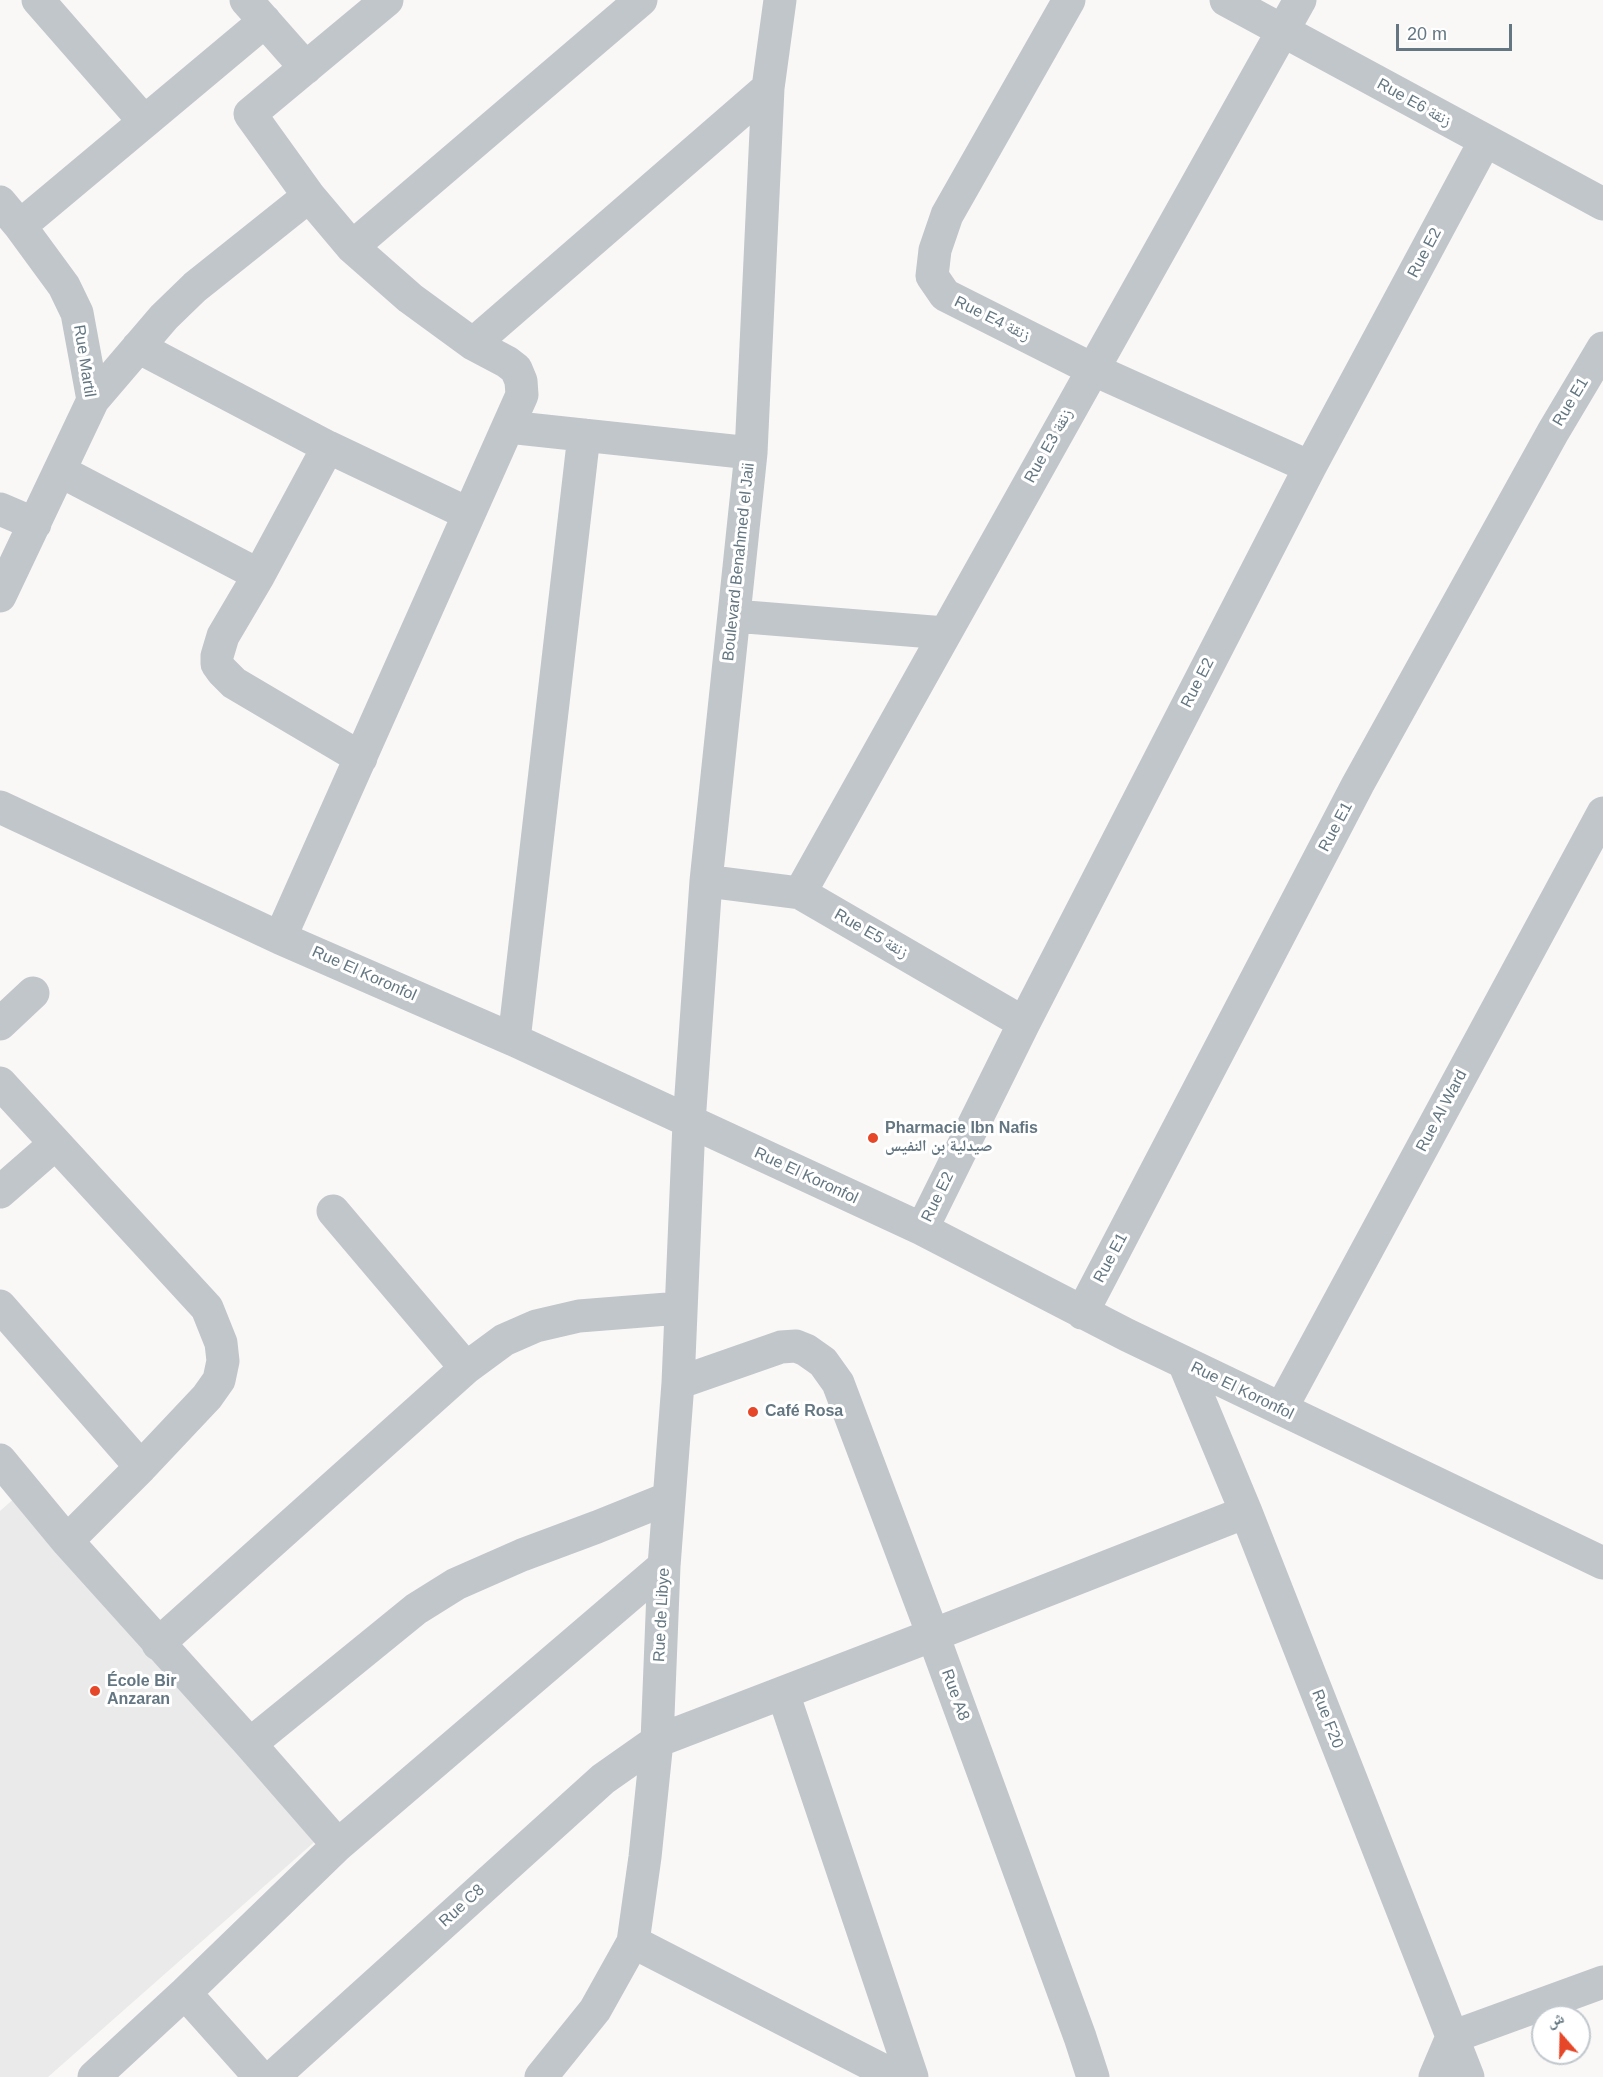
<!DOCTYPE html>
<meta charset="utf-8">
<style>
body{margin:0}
#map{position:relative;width:1603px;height:2077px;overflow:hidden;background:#f9f8f6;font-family:Arial,"Noto Naskh Arabic",sans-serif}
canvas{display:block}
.north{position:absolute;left:1531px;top:2005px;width:60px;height:60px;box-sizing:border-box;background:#fff;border:2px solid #c1c8cd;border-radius:50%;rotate:340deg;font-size:16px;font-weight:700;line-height:24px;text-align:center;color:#637681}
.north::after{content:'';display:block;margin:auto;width:21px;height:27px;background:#e64728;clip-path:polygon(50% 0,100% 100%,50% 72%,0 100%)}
.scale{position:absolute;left:1396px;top:24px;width:116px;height:27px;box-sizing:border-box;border:3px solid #637681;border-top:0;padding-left:8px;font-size:18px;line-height:21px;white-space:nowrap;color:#637681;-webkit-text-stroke:4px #fff;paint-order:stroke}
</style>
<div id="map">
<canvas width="1603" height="2077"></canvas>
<div class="north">ش</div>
<div class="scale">20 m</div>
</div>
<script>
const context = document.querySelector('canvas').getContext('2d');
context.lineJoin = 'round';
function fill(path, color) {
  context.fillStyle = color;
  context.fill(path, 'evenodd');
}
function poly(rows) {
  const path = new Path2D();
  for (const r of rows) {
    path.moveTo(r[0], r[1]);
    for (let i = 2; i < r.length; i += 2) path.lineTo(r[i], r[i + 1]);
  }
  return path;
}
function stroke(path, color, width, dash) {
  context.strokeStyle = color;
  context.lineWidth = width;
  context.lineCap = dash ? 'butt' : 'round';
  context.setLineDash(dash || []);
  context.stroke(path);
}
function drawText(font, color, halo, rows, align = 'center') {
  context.font = font + ' Arial,"Noto Naskh Arabic",sans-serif';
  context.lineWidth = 6;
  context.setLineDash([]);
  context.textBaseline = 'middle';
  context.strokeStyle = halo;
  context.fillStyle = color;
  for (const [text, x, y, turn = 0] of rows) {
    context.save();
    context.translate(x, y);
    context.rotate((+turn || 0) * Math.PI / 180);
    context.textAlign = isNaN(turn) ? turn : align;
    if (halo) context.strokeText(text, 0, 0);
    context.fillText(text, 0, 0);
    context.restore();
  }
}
const built = poly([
 [17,1496,320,1837,48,2077,0,2077,0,1511]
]);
const minor = poly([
 [38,0,143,120],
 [246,0,306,68],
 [1069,0,947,215,935,250,932,276,945,295,1092,369,1310,467],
 [1226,0,1603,204],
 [0,202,20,226,64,286,77,313,93,400,0,596],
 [20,226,265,21],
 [352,247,641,0],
 [473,344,768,88],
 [138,347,328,447,469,514],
 [93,400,164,317,195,287,309,196],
 [508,427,751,453],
 [60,471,259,575,328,447],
 [0,509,35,524],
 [259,575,223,636,217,656,217,664,222,671,234,683,361,758],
 [734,616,945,633],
 [0,807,280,938,514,1040,922,1229,1127,1335,1603,1563],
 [706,881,800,893,1024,1023],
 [800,893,1300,0],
 [280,938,522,395,521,381,516,369,507,362,473,344,410,298,352,247,309,196,250,114,387,0],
 [0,1024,33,993],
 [514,1040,584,435],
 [0,1083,207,1308,221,1343,223,1361,219,1380,207,1397,141,1467,67,1541],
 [0,1192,55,1144],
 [333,1211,466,1368],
 [922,1229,1024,1023,1310,467,1485,141],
 [0,1306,141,1467],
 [1082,1313,1358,784,1553,432,1603,348],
 [1184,1363,1246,1512,1468,2077],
 [678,1383,781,1347,796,1346,806,1350,823,1362,838,1383,933,1635,1080,2037,1093,2077],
 [1281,1409,1603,813],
 [0,1460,67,1541,250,1744,338,1845],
 [158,1644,466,1368,504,1340,536,1326,579,1316,680,1308],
 [783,1693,912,2077],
 [250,1744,416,1609,456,1584,522,1555,597,1527,669,1498],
 [633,1942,896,2077],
 [185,1993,260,2077],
 [1452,2037,1603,1982],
 [94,2077,185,1993,338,1845,664,1566],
 [273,2077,603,1779,657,1741,933,1635,1246,1512],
 [541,2077,595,2010,633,1942,645,1857,657,1741,664,1566,678,1383,689,1123,706,881,751,453,768,88,780,0],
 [1435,2077,1452,2037]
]);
const markers = [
 [873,1138,6,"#e64728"],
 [753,1412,6,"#e64728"],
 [95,1691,6,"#e64728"]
];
const streetNames = [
 ["Rue E6 زنقة",1414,103,29],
 ["Rue E2",1425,253,-62],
 ["Rue E4 زنقة",992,319,26],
 ["Rue Martil",84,361,81],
 ["Rue E1",1571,402,-59],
 ["Rue E3 زنقة",1049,446,-61],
 ["Boulevard Benahmed el Jaii",739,562,-84],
 ["Rue E2",1198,683,-63],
 ["Rue E1",1336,827,-62],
 ["Rue E5 زنقة",871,934,30],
 ["Rue El Koronfol",364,974,24],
 ["Rue Al Ward",1442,1111,-62],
 ["Rue El Koronfol",806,1176,25],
 ["Rue E2",938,1197,-64],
 ["Rue E1",1111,1258,-62],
 ["Rue El Koronfol",1242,1391,26],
 ["Rue de Libye",662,1615,-87],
 ["Rue A8",955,1695,70],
 ["Rue F20",1327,1719,69],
 ["Rue C8",462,1906,-42]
];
const poiNames = [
 ["Pharmacie Ibn Nafis",885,1129],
 ["صيدلية بن النفيس",885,1147],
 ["Café Rosa",765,1412],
 ["École Bir",107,1682],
 ["Anzaran",107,1700]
];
fill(built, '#e9eae9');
stroke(minor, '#c1c6ca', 33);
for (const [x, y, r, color] of markers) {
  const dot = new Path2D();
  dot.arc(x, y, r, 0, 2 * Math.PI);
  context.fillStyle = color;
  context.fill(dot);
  stroke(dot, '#fff', 2);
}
drawText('16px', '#637681', '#fff', streetNames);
drawText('bold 16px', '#637681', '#fff', poiNames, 'left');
</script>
